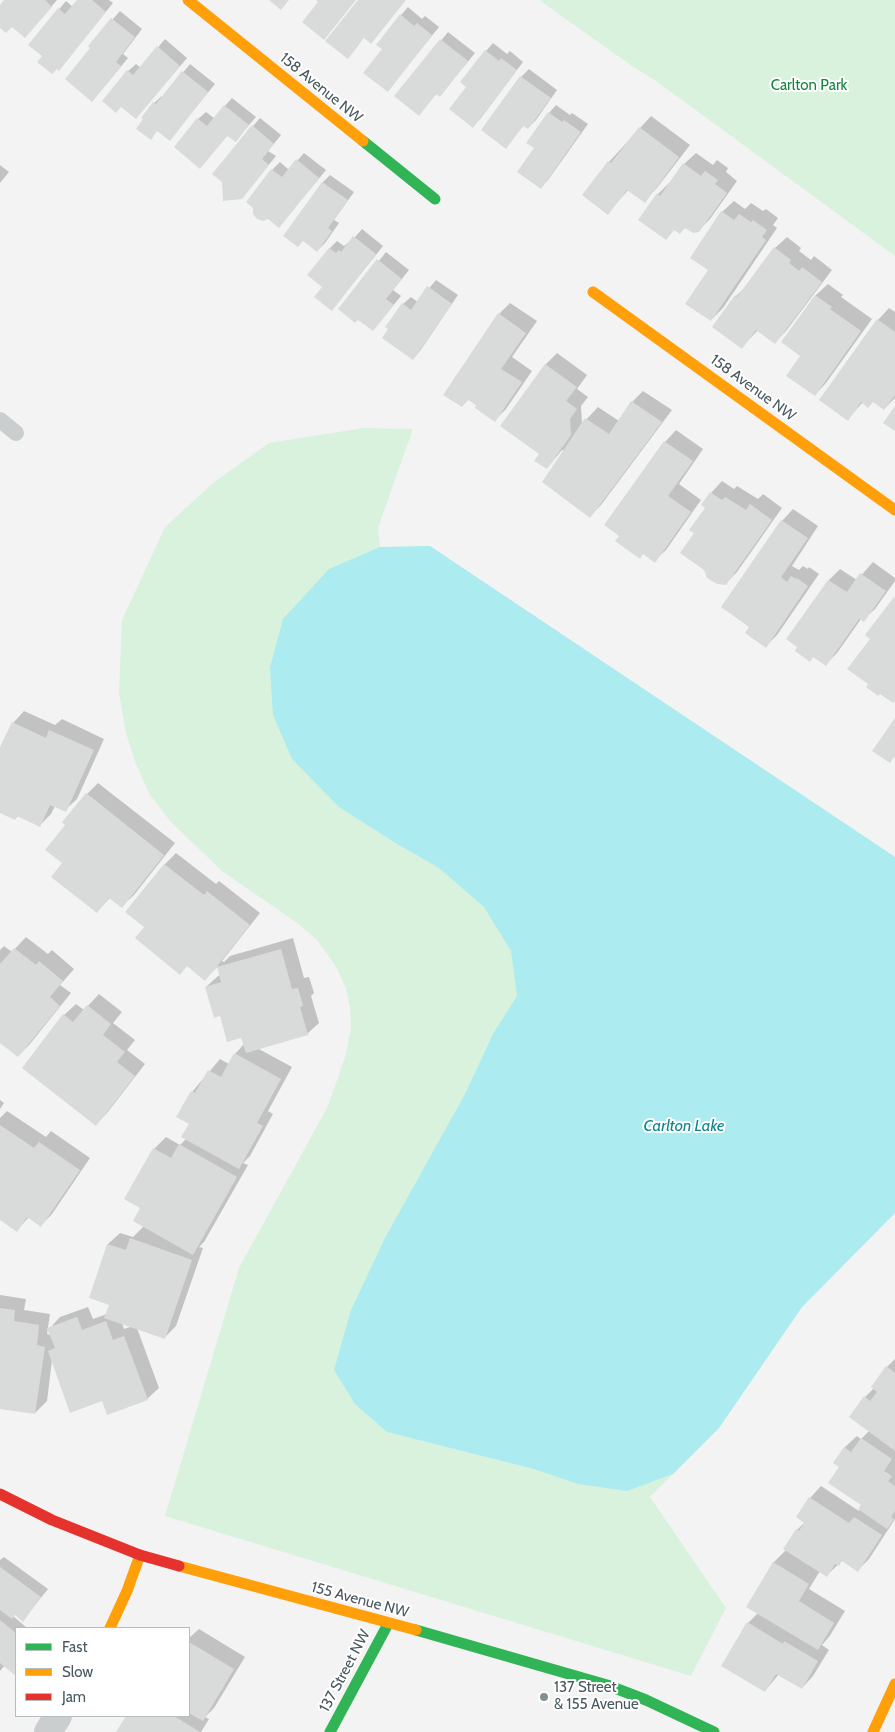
<!DOCTYPE html>
<style>
body{margin:0}
#map{position:relative;width:895px;height:1732px;overflow:hidden;background:#f3f3f3;font-family:Cabin,sans-serif}
canvas{display:block}
.legend{position:absolute;left:15px;top:1627px;width:175px;height:90px;box-sizing:border-box;background:#fff;border:1px solid #b6bdbf;margin:0;padding:6px 9px;list-style:none;font-size:15px;color:#495960}
.legend li{display:flex;align-items:center;gap:10px;height:25px}
.legend b{width:25px;border:1px solid #b6bdbf}
</style>
<div id="map">
<canvas width="895" height="1732"></canvas>
<ul class="legend">
<li><b style="height:6px;background:#30b455"></b>Fast</li>
<li><b style="height:6px;background:#ff9f0a"></b>Slow</li>
<li><b style="height:6px;background:#e5322d"></b>Jam</li>
</ul>
</div>
<script>
const context = document.querySelector('canvas').getContext('2d');
context.lineJoin = 'round';
function fill(path, color) {
  context.fillStyle = color;
  context.fill(path, 'evenodd');
}
function poly(rows) {
  const path = new Path2D();
  for (const r of rows) {
    path.moveTo(r[0], r[1]);
    for (let i = 2; i < r.length; i += 2) path.lineTo(r[i], r[i + 1]);
  }
  return path;
}
function stroke(path, color, width, dash) {
  context.strokeStyle = color;
  context.lineWidth = width;
  context.lineCap = dash ? 'butt' : 'round';
  context.setLineDash(dash || []);
  context.stroke(path);
}
function drawText(font, color, halo, rows, align = 'center') {
  context.font = font + ' Cabin,sans-serif';
  context.lineWidth = 4;
  context.setLineDash([]);
  context.textBaseline = 'middle';
  context.strokeStyle = halo;
  context.fillStyle = color;
  for (const [text, x, y, turn = 0] of rows) {
    context.save();
    context.translate(x, y);
    context.rotate((+turn || 0) * Math.PI / 180);
    context.textAlign = isNaN(turn) ? turn : align;
    if (halo) context.strokeText(text, 0, 0);
    context.fillText(text, 0, 0);
    context.restore();
  }
}
const green = poly([
 [539,0,895,0,895,256,656,81,632,66],
 [364,428,413,429,378,528,380,547,430,546,895,857,895,1213,802,1307,719,1428,650,1497,726,1608,691,1676,165,1516,239,1268,328,1106,346,1054,351,1028,350,1008,346,988,335,965,317,940,296,922,223,872,171,822,150,795,136,764,126,733,119,693,122,620,165,527,213,483,269,443]
]);
const water = poly([
 [430,546,895,857,895,1213,802,1307,719,1428,673,1474,627,1491,578,1484,534,1469,387,1432,355,1404,334,1370,351,1310,385,1238,465,1094,493,1034,517,996,511,951,484,907,439,868,394,842,339,807,292,759,273,715,270,667,283,619,329,569,380,547]
]);
const shadow = poly([
 [5,0,57,0,25,37,12,26,0,26,0,7],
 [78,0,109,0,113,3,59,69,29,45,66,1,73,7],
 [408,7,422,19,425,16,439,27,388,90,401,15],
 [120,11,142,29,123,54,128,58,100,92,92,48,89,46],
 [448,32,475,53,447,87,440,95,437,93,426,106,396,96],
 [165,39,187,58,136,118,128,71,136,64,141,68],
 [493,43,507,54,510,51,523,62,481,118,473,126,468,87,486,51],
 [190,64,215,84,170,139,158,130,150,138,154,103,162,96,163,97],
 [529,69,557,90,536,120,528,128,524,125,506,147,483,130,521,77],
 [232,98,256,117,236,140,228,135,200,167,198,119,206,112,214,118],
 [556,105,570,115,572,113,588,124,548,180,541,187,536,147,528,142,549,113],
 [651,116,690,145,656,189,644,201,629,189,608,213,609,162],
 [260,118,281,135,268,151,276,156,242,198,253,126],
 [304,153,326,170,279,227,254,208,272,170,280,162,289,170],
 [696,153,713,165,717,160,728,168,726,172,737,181,710,219,698,231,686,227,675,229,666,238,658,194,669,183,670,184,684,164],
 [0,165,9,172,0,183],
 [330,175,354,192,334,220,339,223,325,243,317,251,303,240,284,236,323,182],
 [734,201,745,209,751,203,763,211,766,209,778,218,773,225,777,228,723,308,711,320,710,270,722,212],
 [362,229,383,246,339,301,324,287,330,248,337,241,344,246,348,243,349,244],
 [787,237,801,248,799,251,811,260,814,256,832,270,786,331,775,342,758,330,742,347,713,326,736,296,748,285,775,248],
 [386,252,409,270,393,290,401,296,373,330,358,318,340,309],
 [436,280,458,295,420,351,413,359,403,304,411,297,418,302],
 [828,284,843,295,841,297,872,319,826,383,815,395,802,356,783,342,816,295],
 [510,303,537,321,512,357,532,371,506,409,495,420,469,399,462,406,499,314],
 [889,308,895,312,895,398,884,409,874,401,863,402,848,419,820,400,878,320],
 [557,353,587,375,577,389,588,397,581,406,582,424,598,407,619,421,632,402,643,391,672,410,601,505,590,516,564,451,562,450,547,468,541,454,502,426,546,364],
 [676,430,703,449,679,484,701,500,666,550,654,561,621,535,665,442],
 [722,481,734,489,737,486,758,499,763,494,782,508,737,572,726,583,696,533,707,508,711,493],
 [793,509,818,526,792,566,799,570,803,566,808,569,809,567,819,574,777,635,766,646,751,626,723,607,782,521],
 [873,562,895,578,895,581,875,609,863,620,861,619,837,653,826,664,788,638,829,580,840,569,857,580],
 [24,711,55,725,62,719,104,739,77,799,65,810,55,806,51,814,40,825,18,816,15,819,0,812,0,750,13,723],
 [98,783,175,843,134,895,122,906,111,897,97,911,64,863,67,824,87,794],
 [176,853,216,884,219,881,260,913,222,961,224,962,230,956,293,938,304,978,309,977,314,993,311,996,319,1023,307,1034,257,1048,292,1067,268,1111,273,1114,250,1156,243,1163,248,1165,204,1242,199,1247,203,1248,176,1326,164,1338,137,1328,159,1388,147,1399,102,1400,52,1360,47,1401,35,1413,0,1408,0,1295,26,1299,24,1310,50,1314,47,1334,51,1335,49,1329,60,1317,88,1307,93,1319,107,1314,110,1304,90,1297,108,1244,120,1233,133,1237,144,1226,141,1208,154,1149,166,1137,180,1145,187,1138,190,1123,192,1092,220,1059,229,1064,235,1054,244,1044,242,1037,221,1015,206,987,218,976,221,975,218,966,205,979,188,965,180,973,146,927,127,912,165,864],
 [122,1323,133,1326,124,1329],
 [26,937,48,954,52,950,74,969,60,985,71,993,30,1044,18,1056,0,1041,0,950,4,946,12,952],
 [99,994,122,1012,113,1023,135,1040,127,1050,145,1064,107,1113,96,1124,64,1015,76,1004,84,1010],
 [0,1100,4,1103,0,1109],
 [7,1111,46,1137,51,1131,90,1158,52,1214,41,1225,29,1217,17,1230,0,1219,0,1118],
 [895,1359,895,1519,869,1559,858,1570,843,1560,827,1575,820,1571,809,1589,845,1611,829,1637,822,1645,829,1650,813,1676,802,1688,779,1674,765,1691,748,1623,758,1613,747,1607,774,1562,787,1549,797,1530,805,1522,810,1498,821,1486,859,1511,863,1504,841,1466,835,1462,845,1447,857,1436,861,1439,870,1430,865,1397,874,1388,887,1367],
 [4,1557,48,1589,23,1620,15,1614,13,1616,27,1628,16,1628,16,1674,5,1665,0,1671,0,1560],
 [199,1629,245,1657,214,1708,205,1717,209,1719,201,1732,117,1732,128,1716,189,1716,189,1638]
]);
const building = poly([
 [4,0,45,0,52,7,25,38,12,27,6,33,0,28,0,5],
 [77,0,92,0,106,12,59,71,57,69,52,74,37,62,42,56,28,45,58,8,65,14],
 [269,0,289,0,281,10],
 [316,0,356,0,324,40,302,22,318,2],
 [358,0,406,0,371,44,364,38,348,59,325,41],
 [400,14,414,26,417,23,432,35,388,92,363,73,382,49,376,45],
 [111,18,135,37,116,62,121,66,92,102,65,79,90,48,88,46],
 [440,39,468,61,440,97,436,94,419,116,394,96],
 [157,46,180,66,136,119,121,107,116,113,102,101,127,70,133,75],
 [485,50,499,61,501,58,517,70,473,128,449,109,466,87,460,82],
 [182,71,208,92,170,141,157,131,151,140,136,129,143,119,141,118,153,102,156,104],
 [520,76,551,98,528,129,523,126,506,149,481,130],
 [224,105,249,125,236,142,227,136,200,169,174,147,197,118,207,126],
 [548,112,562,122,564,120,581,132,541,189,517,172,534,148,526,143],
 [252,125,274,144,262,159,269,165,242,199,223,201,222,182,212,174],
 [639,127,679,157,645,203,627,190,608,215,582,195,608,161,611,163],
 [296,159,319,178,279,228,268,219,263,221,257,219,253,214,253,208,246,202,271,169,282,177],
 [683,163,701,176,705,171,718,180,715,184,727,193,699,232,693,233,685,228,680,234,674,230,666,240,638,220,657,193,660,196],
 [322,182,348,200,328,228,332,231,317,252,303,241,298,247,283,236],
 [721,211,734,220,739,214,751,222,753,220,767,230,762,237,766,240,711,321,685,304,708,270,690,258],
 [353,236,376,254,332,311,314,297,322,287,307,275,329,248,336,253,339,250,341,252],
 [774,247,791,260,789,263,799,271,802,267,822,282,775,344,756,330,742,349,712,327,735,295,737,297],
 [377,259,402,279,386,299,394,305,373,331,358,320,355,323,338,309],
 [427,286,452,304,413,360,382,338,388,329,385,327,402,303,411,310],
 [815,295,832,307,830,309,861,331,815,396,786,376,800,356,781,342],
 [498,313,526,333,501,369,522,382,495,422,475,408,476,405,468,400,462,407,443,395],
 [877,319,895,332,895,395,884,410,873,402,868,408,861,402,848,421,819,400],
 [545,364,577,387,566,401,577,409,570,419,571,435,547,469,534,461,539,454,500,426],
 [631,401,662,422,590,518,542,482,585,418,609,434],
 [895,406,895,431,883,423],
 [664,441,693,461,668,496,691,512,655,563,643,554,640,559,615,541,619,536,604,525],
 [710,492,722,500,725,497,746,510,750,504,772,520,726,585,717,584,707,578,704,570,680,553,694,533,689,530,705,508,701,505],
 [781,520,808,538,781,577,787,582,791,576,796,579,797,578,808,586,766,648,745,633,749,627,721,607],
 [860,573,886,591,864,622,859,619,826,666,813,657,810,662,795,651,797,647,786,639,828,580,847,592],
 [894,597,895,598,895,701,893,703,880,694,878,696,866,687,868,684,847,669,870,639,865,635],
 [895,718,895,758,894,757,890,763,872,751],
 [12,722,46,738,49,730,94,750,66,812,50,805,40,827,17,816,15,820,0,813,0,747],
 [86,793,164,855,122,908,109,898,97,913,51,877,62,863,45,850,65,825,62,822],
 [164,864,204,895,207,891,250,925,205,981,187,966,180,975,135,938,144,927,125,912],
 [14,948,36,965,39,961,63,981,50,997,60,1006,18,1057,0,1043,0,963,1,963],
 [281,949,292,989,298,988,303,1006,300,1007,308,1035,246,1053,241,1038,227,1042,220,1016,214,1018,205,987,221,982,217,967],
 [87,1005,111,1024,103,1035,125,1052,117,1062,135,1076,96,1126,22,1068,63,1014,73,1022],
 [234,1053,281,1079,257,1123,263,1126,239,1169,181,1137,189,1124,176,1117,191,1091,195,1093,208,1070,221,1077],
 [0,1125,34,1148,39,1142,80,1170,41,1227,27,1217,17,1232,0,1220],
 [179,1144,237,1177,193,1255,133,1221,140,1208,124,1199,153,1148,171,1158],
 [130,1238,192,1260,165,1339,104,1318,109,1305,89,1298,107,1244,126,1250],
 [0,1308,15,1310,14,1321,39,1325,37,1345,45,1347,35,1414,0,1409],
 [77,1317,82,1330,106,1321,113,1340,124,1336,148,1400,107,1415,102,1401,70,1413,48,1351,55,1348,47,1328],
 [886,1366,895,1373,895,1451,849,1417,864,1396,870,1401,877,1392,871,1387],
 [861,1438,892,1459,884,1471,892,1476,888,1481,895,1486,895,1511,891,1517,894,1519,887,1529,858,1509,861,1505,828,1483,839,1467,833,1463,844,1447,851,1452],
 [809,1497,849,1523,854,1517,882,1535,858,1572,842,1561,839,1566,835,1564,827,1577,783,1549,796,1529,799,1531,804,1523,796,1517],
 [773,1562,809,1584,799,1601,834,1623,818,1650,746,1607],
 [0,1567,41,1597,23,1622,15,1615,12,1619,0,1610],
 [0,1620,16,1633,16,1676,0,1663],
 [747,1622,783,1644,784,1641,818,1661,802,1689,776,1674,765,1692,721,1666],
 [189,1642,234,1669,203,1721,189,1713],
 [126,1716,174,1716,200,1732,116,1732]
]);
const lane = poly([
 [0,420,16,433]
]);
const street = poly([
 [48,1732,58,1716]
]);
const fast = poly([
 [363,141,435,199],
 [416,1630,607,1685,646,1700,714,1732],
 [330,1732,388,1624]
]);
const slow = poly([
 [188,0,363,141],
 [593,292,895,510],
 [179,1566,416,1630],
 [110,1628,127,1591,140,1555],
 [873,1732,895,1684]
]);
const jam = poly([
 [0,1494,52,1520,140,1555,179,1566]
]);
const markers = [
 [544,1697,5,"#848f93"]
];
const parkNames = [
 ["Carlton Park",809,86]
];
const streetNames = [
 ["158 Avenue NW",321,88,39],
 ["158 Avenue NW",753,388,36],
 ["155 Avenue NW",360,1600,15],
 ["137 Street NW",345,1671,-62]
];
const poiNames = [
 ["137 Street",554,1688],
 ["& 155 Avenue",554,1705]
];
const waterNames = [
 ["Carlton Lake",684,1126]
];
fill(green, '#d8f2de');
fill(water, '#acecf0');
fill(shadow, '#0003');
fill(building, '#d9dbdb');
stroke(lane, '#cacecf', 16);
stroke(street, '#cacecf', 28);
stroke(fast, '#30b455', 11);
stroke(slow, '#ff9f0a', 11);
stroke(jam, '#e5322d', 11);
for (const [x, y, r, color] of markers) {
  const dot = new Path2D();
  dot.arc(x, y, r, 0, 2 * Math.PI);
  context.fillStyle = color;
  context.fill(dot);
  stroke(dot, '#fff', 2);
}
drawText('15px', '#16863d', '#fff', parkNames);
drawText('15px', '#495960', '#fff', streetNames);
drawText('15px', '#495960', '#fff', poiNames, 'left');
drawText('italic 16px', '#0b838a', '#fff', waterNames);
</script>
